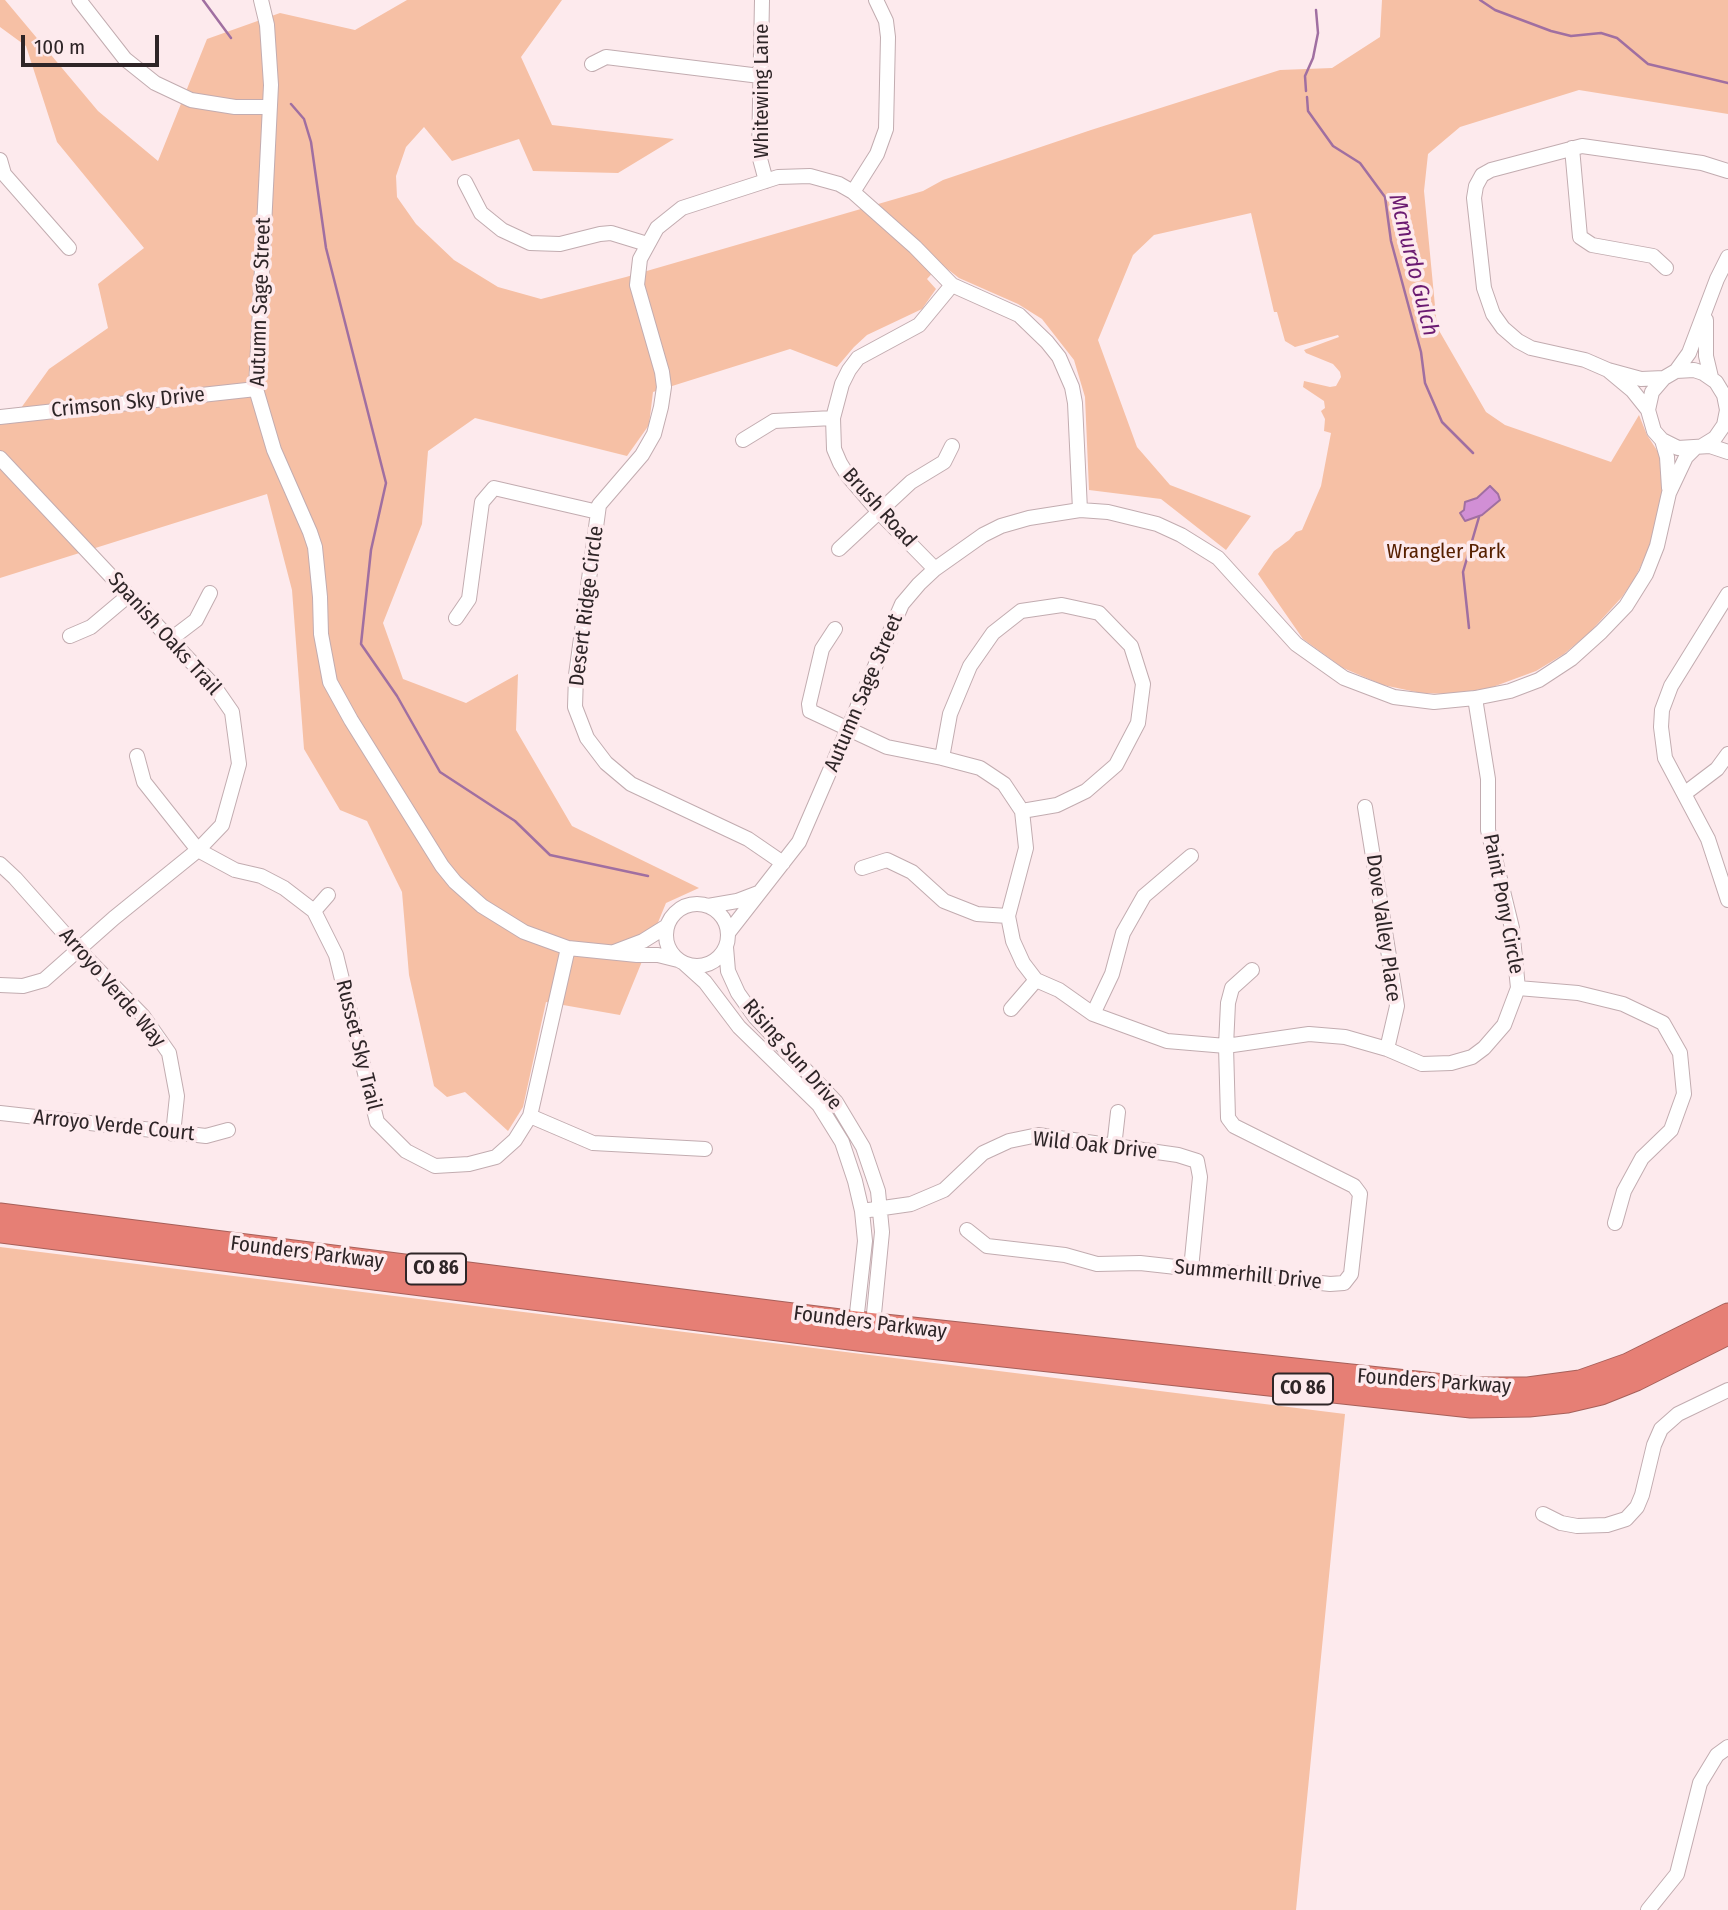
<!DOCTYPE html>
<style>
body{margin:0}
#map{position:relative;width:1728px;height:1910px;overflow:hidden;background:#fdeaed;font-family:"Fira Sans Condensed",sans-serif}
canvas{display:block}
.scale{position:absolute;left:21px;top:35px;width:138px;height:32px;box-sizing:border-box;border:4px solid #2e2527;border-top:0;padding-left:9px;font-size:21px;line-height:24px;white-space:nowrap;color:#2e2527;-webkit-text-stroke:5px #fdeaed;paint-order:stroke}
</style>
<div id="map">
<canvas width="1728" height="1910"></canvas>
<div class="scale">100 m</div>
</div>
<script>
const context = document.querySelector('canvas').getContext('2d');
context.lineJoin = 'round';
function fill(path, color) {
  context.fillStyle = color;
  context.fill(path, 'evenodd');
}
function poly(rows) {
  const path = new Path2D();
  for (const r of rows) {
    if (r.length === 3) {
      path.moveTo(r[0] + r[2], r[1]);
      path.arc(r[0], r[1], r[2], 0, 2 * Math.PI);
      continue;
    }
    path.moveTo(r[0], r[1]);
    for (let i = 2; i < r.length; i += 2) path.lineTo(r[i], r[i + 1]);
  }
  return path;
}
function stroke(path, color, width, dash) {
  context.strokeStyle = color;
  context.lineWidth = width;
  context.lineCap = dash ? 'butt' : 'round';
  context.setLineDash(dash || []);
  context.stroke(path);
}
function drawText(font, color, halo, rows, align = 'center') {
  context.font = font + ' "Fira Sans Condensed",sans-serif';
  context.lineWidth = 7;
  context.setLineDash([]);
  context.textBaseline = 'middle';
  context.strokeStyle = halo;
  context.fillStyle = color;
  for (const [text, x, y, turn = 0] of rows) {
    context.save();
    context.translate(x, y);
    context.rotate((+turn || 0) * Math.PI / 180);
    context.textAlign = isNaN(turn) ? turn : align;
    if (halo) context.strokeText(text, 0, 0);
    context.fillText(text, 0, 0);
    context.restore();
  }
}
const green = poly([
 [0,0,5,0,98,111,158,161,207,39,280,13,355,30,407,0,562,0,521,57,552,125,674,139,618,173,533,171,519,139,452,161,424,127,406,147,396,176,397,197,416,224,454,260,498,287,541,299,626,277,923,191,943,180,1091,130,1280,70,1332,68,1380,37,1382,0,1728,0,1728,114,1579,90,1460,127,1428,154,1424,191,1437,327,1486,412,1505,425,1611,462,1639,415,1647,435,1662,458,1665,476,1655,527,1647,553,1635,578,1622,597,1590,632,1564,654,1536,671,1490,688,1450,694,1421,693,1383,685,1343,668,1303,639,1258,574,1274,551,1289,540,1296,532,1302,530,1321,486,1331,433,1324,431,1325,419,1321,411,1325,408,1324,401,1303,387,1304,381,1330,387,1336,386,1341,377,1340,372,1333,364,1306,353,1304,350,1339,337,1338,335,1295,347,1285,341,1277,312,1274,312,1251,213,1154,235,1133,255,1098,340,1137,447,1170,485,1251,516,1226,550,1161,499,1089,490,1085,397,1074,360,1042,319,1018,304,959,278,941,264,927,279,936,289,922,309,867,335,854,347,837,367,790,349,653,392,649,425,627,456,475,418,428,451,422,524,383,623,403,679,466,703,518,674,516,730,572,826,699,888,666,903,620,1015,546,1002,523,1107,508,1131,465,1092,447,1097,434,1086,409,975,402,892,367,821,340,810,304,749,292,590,267,494,0,578,0,425,16,415,49,369,108,328,98,284,144,248,57,142,26,46,0,27],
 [0,1247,1345,1414,1296,1910,0,1910]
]);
const water = poly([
 [1490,486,1498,494,1500,500,1482,515,1465,521,1460,513,1464,510,1465,502,1477,498,1490,486]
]);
const stream = poly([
 [203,0,231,38],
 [1480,0,1495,10,1551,31,1571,36,1601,33,1617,38,1648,64,1728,83],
 [1306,91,1305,76,1313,58,1318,33,1316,10],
 [1307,97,1308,111,1333,146,1360,163,1385,197,1391,241,1421,352,1425,383,1442,422,1473,453],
 [291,104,304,119,311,142,326,248,386,483,371,550,361,644,397,696,440,772,515,821,550,855,648,876],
 [1469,628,1463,572,1479,517]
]);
const minor = poly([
 [79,0,125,59,155,83,191,100,235,107,270,107],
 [261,0,267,25,271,85,256,389,274,450,310,532,315,547,320,597,321,634,330,682,351,720,442,866,455,882,482,906,524,932,568,948,637,955,658,955,678,960],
 [762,0,759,155,766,181],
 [592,64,606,57,760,76],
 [1572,148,1580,237,1592,245,1653,256,1666,268],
 [0,160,4,174,69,248],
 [465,182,481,213,502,230,530,243,560,244,600,234,611,233,647,244],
 [853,192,877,154,886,129,888,37,886,21,876,0],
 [1706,320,1706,356,1711,377],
 [1608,370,1585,360,1531,348,1518,341,1503,328,1493,314,1484,288,1474,198,1476,186,1482,175,1491,170,1582,146,1702,163,1728,171],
 [1676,371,1689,353,1717,279,1728,257],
 [1648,410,1632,390,1608,370,1641,379,1664,378],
 [0,417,256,389],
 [743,440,774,421,833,418],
 [1662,440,1667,457,1669,488],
 [1702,446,1715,438,1724,425,1727,410,1724,395,1716,382,1703,373,1694,370,1676,371,1664,378,1652,392,1648,410,1654,431,1662,440,1678,448,1710,446,1728,452],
 [0,458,214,686,232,712,239,764,222,825,198,850,114,918,44,980,23,986,0,985],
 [839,549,911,482,944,462,952,446],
 [935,569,878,511,848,476,840,463,834,449,833,418,842,384,849,370,858,358,919,325,952,285],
 [1728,594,1671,686,1662,710,1661,727,1665,758,1708,839,1728,900],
 [456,618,469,599,482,502,494,488,598,512],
 [835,629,822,649,809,704,810,711,887,747,942,758,980,768,1004,784,1022,811,1026,848,1008,916,1013,941,1023,963,1036,980,1059,990,1093,1014,1167,1041,1226,1046,1309,1034,1345,1037,1387,1049,1422,1064,1451,1063,1472,1057,1484,1048,1504,1025,1518,988,1512,928,1488,830,1488,779,1475,698],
 [70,636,91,627,129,595],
 [171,639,196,620,210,593],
 [137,756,144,782,198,850,235,870,261,876,284,888,314,911,336,955,377,1122,406,1151,435,1166,469,1164,496,1157,515,1140,530,1116,568,948],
 [942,758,950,714,970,666,993,633,1021,611,1062,605,1099,613,1131,646,1143,684,1138,723,1116,765,1086,791,1057,805,1022,811],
 [1684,794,1717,769,1728,754],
 [1365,807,1397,1006,1387,1049],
 [783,863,748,839,631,784,606,763,587,738,575,707,576,675,599,505,642,455,654,434,661,407,664,387,662,372,637,285,640,259,657,228,682,208,778,177,810,176,839,184,853,192,915,247,952,285,1019,315,1047,342,1059,357,1072,387,1075,403,1080,510],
 [0,864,15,878,79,950,143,1016,169,1053,177,1096,173,1134],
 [862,868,887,860,912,872,944,901,977,914,1008,916],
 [697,935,31],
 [708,906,737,901,758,893],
 [314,911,328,895],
 [728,933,799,842,902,604,919,584,935,569,983,535,1001,526,1029,518,1080,510,1108,512,1157,524,1181,535,1218,558,1296,644,1344,678,1394,697,1434,702,1475,698,1510,691,1539,680,1571,659,1601,632,1626,606,1646,574,1657,546,1669,493,1686,457,1695,448],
 [726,947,728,971,738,993,755,1017,836,1102,863,1147,878,1191,882,1232,873,1324,870,1330],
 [614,952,643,941,667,926],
 [685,964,705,982,739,1027,819,1105,842,1142,855,1181,862,1211,865,1241,856,1322,859,1328],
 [1518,988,1578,993,1623,1004,1663,1023,1680,1053,1684,1094,1671,1130,1642,1158,1624,1191,1615,1223],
 [1011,1009,1036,980],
 [1093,1014,1112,974,1123,933,1144,896,1191,856],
 [0,1113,206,1136,228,1130],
 [530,1116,593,1143,705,1149],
 [1114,1147,1118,1112],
 [862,1211,911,1204,944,1190,983,1153,1009,1141,1038,1135,1178,1155,1197,1161,1200,1177,1191,1269],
 [967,1230,987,1246,1065,1255,1097,1264,1140,1263,1330,1284,1344,1283,1351,1274,1360,1194,1354,1186,1234,1126,1228,1118,1226,1046,1228,1003,1232,988,1252,970],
 [1543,1514,1561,1523,1577,1526,1607,1525,1626,1519,1637,1507,1642,1495,1654,1445,1661,1429,1678,1414,1728,1390],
 [1648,1910,1677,1874,1700,1783,1717,1755,1728,1747]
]);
const highway = poly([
 [0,1214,856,1322,1472,1388,1528,1388,1580,1381,1628,1364,1728,1314],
 [0,1232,866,1341,1471,1407,1529,1406,1567,1402,1601,1394,1636,1380,1728,1334]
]);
const shields = [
 [436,1269,60],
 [1303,1389,60]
];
const shieldNames = [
 ["CO 86",436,1269],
 ["CO 86",1303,1389]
];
const streetNames = [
 ["Whitewing Lane",762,91,-90],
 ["Autumn Sage Street",261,302,-88],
 ["Crimson Sky Drive",128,403,-6],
 ["Brush Road",879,508,48],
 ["Desert Ridge Circle",587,606,-83],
 ["Spanish Oaks Trail",164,634,48],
 ["Autumn Sage Street",864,693,-67],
 ["Paint Pony Circle",1503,904,79],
 ["Dove Valley Place",1383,928,82],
 ["Arroyo Verde Way",112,988,49],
 ["Russet Sky Trail",358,1045,76],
 ["Rising Sun Drive",792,1055,49],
 ["Arroyo Verde Court",114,1126,6],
 ["Wild Oak Drive",1095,1146,6],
 ["Founders Parkway",307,1253,7],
 ["Summerhill Drive",1248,1275,6],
 ["Founders Parkway",870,1323,7],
 ["Founders Parkway",1434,1382,4]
];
const parkNames = [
 ["Wrangler Park",1446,552]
];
const waterNames = [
 ["Mcmurdo Gulch",1413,265,76]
];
fill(green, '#f6c0a5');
fill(water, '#d18fd5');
stroke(water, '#a06fa1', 2);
stroke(stream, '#a06fa1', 2.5);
stroke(minor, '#c2acb0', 16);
stroke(highway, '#a6605a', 23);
stroke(minor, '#fff', 14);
stroke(highway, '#e67f75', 21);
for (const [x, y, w] of shields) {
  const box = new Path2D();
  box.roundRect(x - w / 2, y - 15.5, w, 31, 5);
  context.fillStyle = '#fdeaed';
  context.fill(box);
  stroke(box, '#2e2527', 2);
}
drawText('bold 19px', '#2e2527', null, shieldNames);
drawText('21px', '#2e2527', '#fdeaed', streetNames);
drawText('21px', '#572000', '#fdeaed', parkNames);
drawText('italic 23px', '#6b1b71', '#fdeaed', waterNames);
</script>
